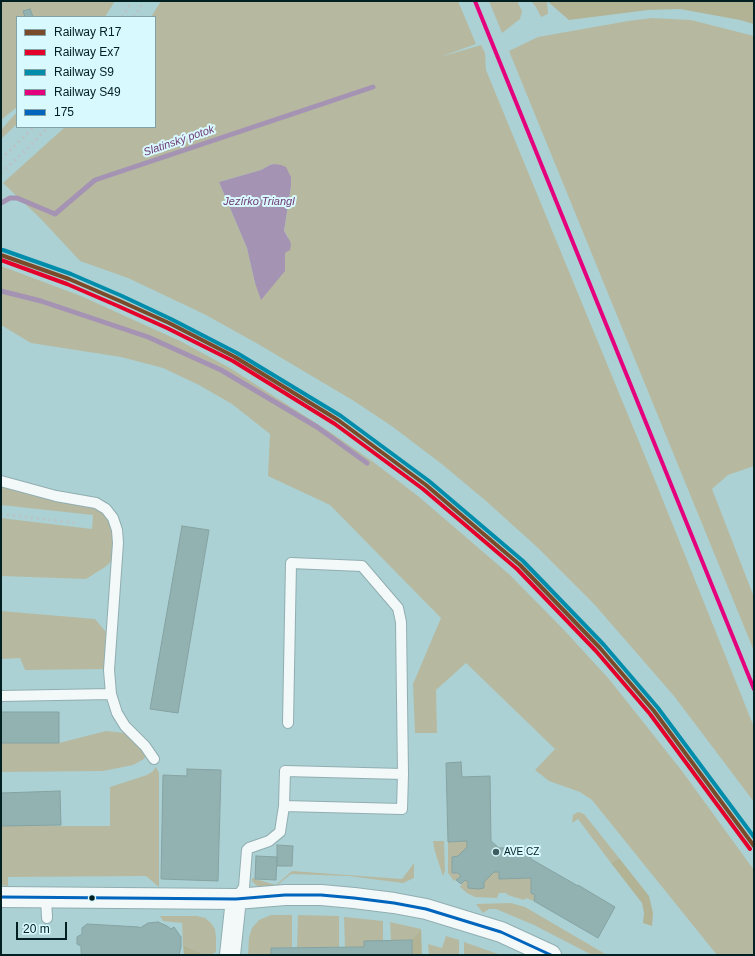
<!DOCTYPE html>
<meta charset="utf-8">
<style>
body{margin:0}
#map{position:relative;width:755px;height:956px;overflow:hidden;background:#acd1d4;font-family:Helvetica,sans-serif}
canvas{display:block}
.frame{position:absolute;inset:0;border:2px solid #021f22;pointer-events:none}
.legend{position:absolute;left:16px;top:16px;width:140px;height:112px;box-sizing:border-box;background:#d8f9fd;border:1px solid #82a2a5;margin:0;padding:5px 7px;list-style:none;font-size:12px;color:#021f22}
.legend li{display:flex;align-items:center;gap:8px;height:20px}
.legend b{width:20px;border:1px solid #82a2a5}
.scale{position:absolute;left:16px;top:922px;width:51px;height:18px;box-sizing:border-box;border:2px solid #021f22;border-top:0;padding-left:5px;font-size:12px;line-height:14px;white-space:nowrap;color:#021f22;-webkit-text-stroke:3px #d8f9fd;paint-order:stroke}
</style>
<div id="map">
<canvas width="755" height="956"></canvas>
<div class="frame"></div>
<ul class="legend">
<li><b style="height:5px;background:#7a4b2a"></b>Railway R17</li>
<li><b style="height:5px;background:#e4002b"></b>Railway Ex7</li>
<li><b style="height:5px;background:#008dac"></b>Railway S9</li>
<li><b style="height:5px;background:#e5007d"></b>Railway S49</li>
<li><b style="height:5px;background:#0065bd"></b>175</li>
</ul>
<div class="scale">20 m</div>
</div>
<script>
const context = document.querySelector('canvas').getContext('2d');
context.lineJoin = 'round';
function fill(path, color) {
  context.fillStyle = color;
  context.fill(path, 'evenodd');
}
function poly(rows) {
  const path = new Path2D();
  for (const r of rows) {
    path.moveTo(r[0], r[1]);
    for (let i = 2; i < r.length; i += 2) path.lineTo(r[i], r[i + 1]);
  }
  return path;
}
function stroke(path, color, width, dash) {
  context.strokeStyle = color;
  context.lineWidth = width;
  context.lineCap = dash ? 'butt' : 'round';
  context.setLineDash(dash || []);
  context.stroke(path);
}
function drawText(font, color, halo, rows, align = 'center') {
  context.font = font + ' Helvetica,sans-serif';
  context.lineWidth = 4;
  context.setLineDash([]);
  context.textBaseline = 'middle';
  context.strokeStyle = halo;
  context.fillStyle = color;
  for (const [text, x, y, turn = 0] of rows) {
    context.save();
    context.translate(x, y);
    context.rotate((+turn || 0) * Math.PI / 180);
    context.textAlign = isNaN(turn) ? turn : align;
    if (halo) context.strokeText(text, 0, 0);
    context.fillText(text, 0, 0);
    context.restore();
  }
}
const green = poly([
 [1,1,115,1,105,17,17,17,17,107,1,120],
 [161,1,458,1,476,44,440,57,481,45,485,53,486,70,654,478,754,727,754,802,674,696,594,604,537,547,486,501,443,465,393,427,354,401,258,344,204,314,128,278,80,261,40,218,3,183,65,127,155,127,155,17,151,17],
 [274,164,291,177,291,186,284,231,288,237,285,253,285,271,255,283,247,248,219,182,261,170,270,165],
 [489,1,517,1,522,11,520,19,502,33],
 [531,1,547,1,548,14,541,17,536,7],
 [652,18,691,20,754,36,754,466,728,475,712,489,754,597,754,651,509,51,538,37,628,21],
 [17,112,17,124,1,139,1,130],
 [1,266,81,296,180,341,230,368,330,432,372,461,418,496,510,575,565,631,609,679,682,771,754,870,754,955,717,955,592,800,580,792,549,781,535,770,555,749,466,663,436,690,437,733,415,733,413,684,441,618,330,505,268,476,270,434,232,404,199,385,163,368,121,357,31,343,1,325],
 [1,485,92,506,103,513,110,522,113,532,113,560,105,567,86,579,1,576,1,518,92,529,93,515,1,505],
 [1,611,95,619,106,632,104,669,25,670,20,658,1,659],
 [106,731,125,733,146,753,144,759,133,765,103,771,1,772,1,743,59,743],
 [156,767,159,773,159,887,146,876,8,877,8,886,1,885,1,826,110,826,110,787,147,775,152,772],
 [578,812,584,814,619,858,611,863,578,819,572,823,573,815],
 [433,841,444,841,445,871,443,876,435,852],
 [467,841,467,847,458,856,452,857,452,873,458,873,461,876,454,881,448,873,448,842],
 [414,863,414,878,403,883,349,876,291,874,275,887,257,886,252,881,252,878,276,885,292,871,402,879],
 [494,872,499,872,500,879,531,878,531,893,535,895,534,901,526,898,524,900,508,895,506,893,499,893,497,898,475,897,467,893,460,887,465,880,468,882,468,888,484,888,484,882],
 [511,903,525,907,607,955,592,955,534,925,496,909,489,909,483,913,476,904],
 [271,915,292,915,292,947,271,948,271,955,248,955,249,937,252,928,259,920],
 [298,915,339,916,339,947,297,947],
 [160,916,197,916,205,918,211,923,215,929,216,938,216,952,211,955,206,955,183,945,182,923,163,921],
 [344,917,383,921,383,941,364,941,364,947,345,947],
 [390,922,421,929,412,940,391,941],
 [446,936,459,940,459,955,429,955,428,944,442,948],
 [464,942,501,955,464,955]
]);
const forest = poly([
 [547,1,754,1,754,24,740,20,680,9,648,10,569,20],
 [619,858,649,896,653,913,652,926,643,923,644,913,642,903,611,863],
 [421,929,422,955,412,955,412,940],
 [183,945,206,955,184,955]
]);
const water = poly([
 [274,164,281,165,286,167,291,177,291,186,284,231,290,241,291,245,290,250,285,253,285,271,261,300,255,283,247,248,219,182,261,170,270,165]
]);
const stream = poly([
 [1,203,10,198,17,198,55,214,95,180,373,87],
 [1,291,41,301,148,337,221,370,317,427,367,463]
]);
const building = poly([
 [30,9,33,17,25,17,23,11,30,9],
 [182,526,209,530,178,713,150,709,182,526],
 [1,712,59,712,59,743,1,743,1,712],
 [461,762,462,777,490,776,491,841,499,848,530,847,531,859,578,886,578,885,615,907,598,938,534,901,535,895,531,893,531,878,499,879,499,872,494,872,484,882,484,888,478,889,468,888,468,882,465,880,461,884,456,880,461,876,458,873,452,873,452,857,458,856,467,847,467,841,448,842,446,763,461,762],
 [187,769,221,770,218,881,161,879,163,775,187,776,187,769],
 [60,791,61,825,1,826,1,793,60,791],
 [277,845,293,846,292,866,277,866,277,845],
 [256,856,277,857,276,880,255,879,256,856],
 [158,922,167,926,171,929,174,927,181,937,181,947,179,955,83,955,81,953,81,946,77,944,77,937,82,934,82,928,87,924,139,927,140,928,148,923,158,922],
 [412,940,412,955,271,955,271,948,364,947,364,941,412,940]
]);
const service = poly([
 [1,481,56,496,96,503,106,509,113,518,117,530,118,543,109,670,111,694,117,713,125,726,145,746,154,759],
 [1,696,111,694],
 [288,723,291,563,362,566,398,608,401,622,403,774],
 [46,898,47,918],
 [236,899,244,887,247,850,249,848,269,841,280,832,284,806,285,771,403,774,402,809,284,806]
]);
const minor = poly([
 [1,897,236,899,285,895,321,895,354,898,394,903,426,909,501,932,551,955],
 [230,955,236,899]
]);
const rail = poly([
 [122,17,132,1],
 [134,17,144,1],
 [1,159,34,127],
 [1,173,26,150,48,127],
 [1,514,77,523]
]);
const bus1 = poly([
 [1,897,236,899,285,895,321,895,354,898,394,903,426,909,501,932,551,955]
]);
const rail1 = poly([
 [1,255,69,279,120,301,169,323,235,357,338,420,426,485,520,565,600,648,654,711,754,846]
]);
const rail2 = poly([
 [1,260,67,284,118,306,167,328,233,361,335,424,423,489,517,569,596,651,650,714,750,849]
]);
const rail3 = poly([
 [3,250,71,274,122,296,171,319,237,353,341,416,429,481,523,561,604,645,658,708,754,837]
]);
const rail4 = poly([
 [475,1,754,689]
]);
const markers = [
 [496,852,4,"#3d5d60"],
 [92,898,3.5,"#021f22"]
];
const poiNames = [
 ["AVE CZ",504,852]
];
const waterNames = [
 ["Slatinský potok",179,141,-19],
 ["Jezírko Triangl",259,202]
];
fill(green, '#b6b9a0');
fill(forest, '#b2b395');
fill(water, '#a593b3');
stroke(stream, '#a593b3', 5);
fill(building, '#92b2b1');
stroke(building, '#84a2a1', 1);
stroke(service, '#90aeb1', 12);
stroke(minor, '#90aeb1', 22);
stroke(service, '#f3f8f9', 10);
stroke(minor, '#f3f8f9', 20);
stroke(rail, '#b9c3c5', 3, [2, 4]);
stroke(bus1, '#0065bd', 3);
stroke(rail1, '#7a4b2a', 4);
stroke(rail2, '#e4002b', 4);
stroke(rail3, '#008dac', 4);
stroke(rail4, '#e5007d', 4);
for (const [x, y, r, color] of markers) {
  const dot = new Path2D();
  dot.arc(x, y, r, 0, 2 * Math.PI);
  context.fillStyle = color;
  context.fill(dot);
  stroke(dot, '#d8f9fd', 1.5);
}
drawText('10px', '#021f22', '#d8f9fd', poiNames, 'left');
drawText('italic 11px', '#713a76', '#d8f9fd', waterNames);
</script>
